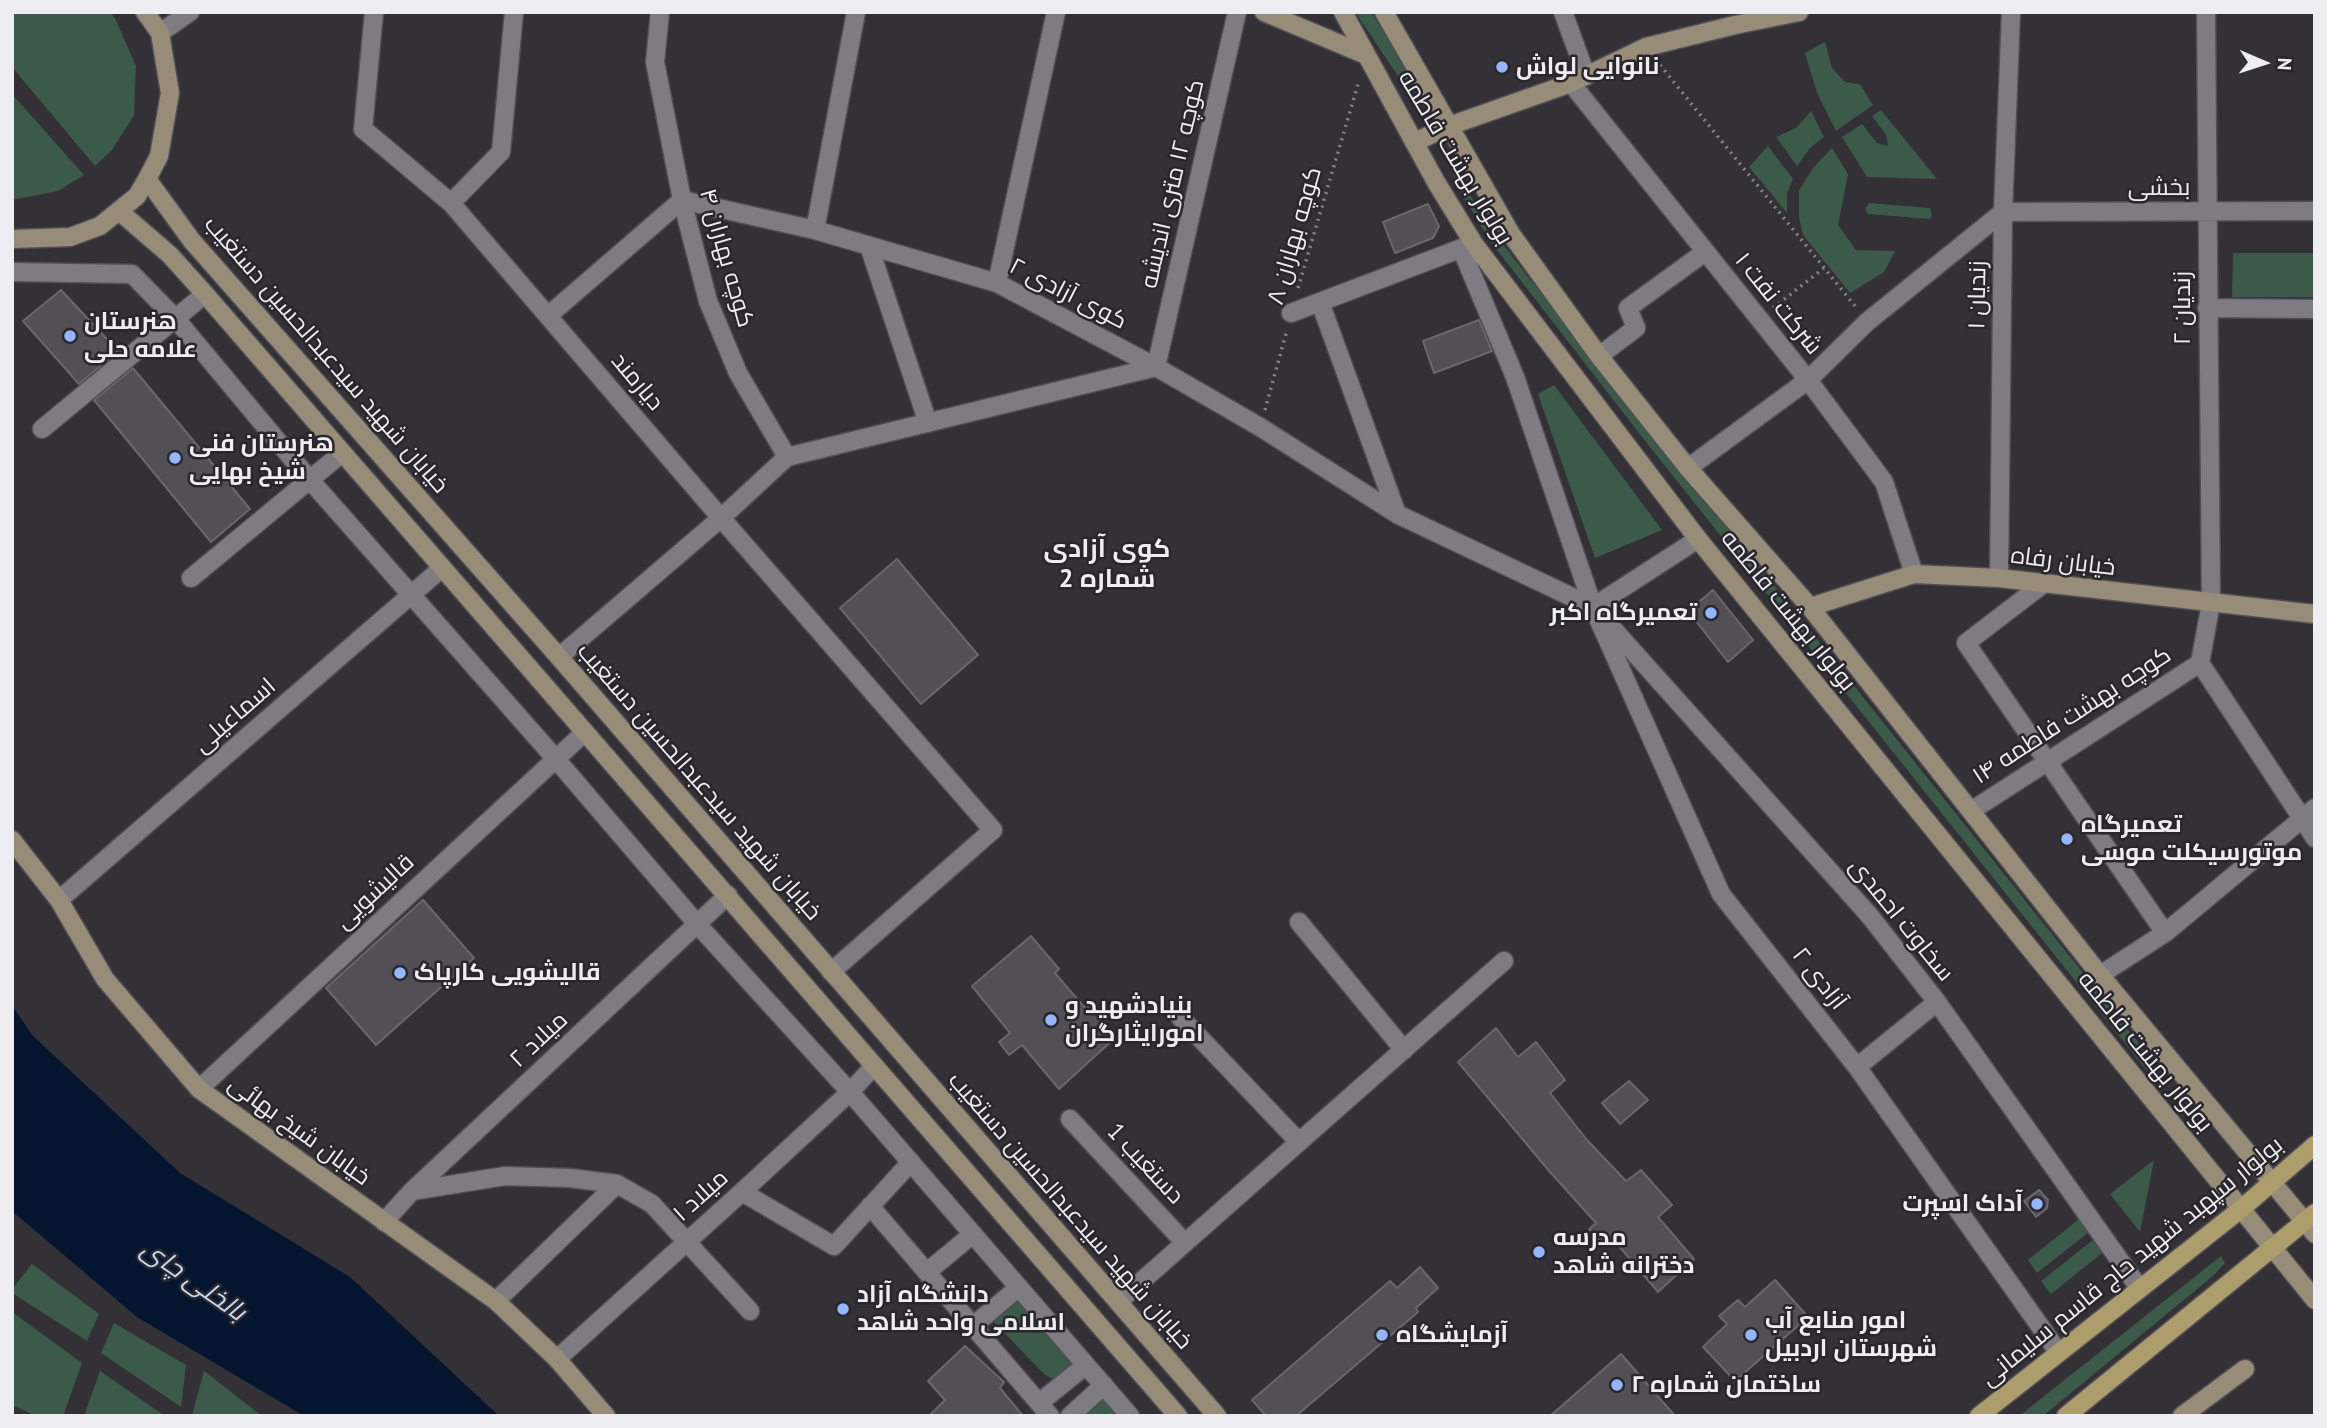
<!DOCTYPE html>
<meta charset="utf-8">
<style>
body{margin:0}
#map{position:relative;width:2327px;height:1428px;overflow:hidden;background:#333036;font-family:"PT Sans",sans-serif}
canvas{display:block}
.frame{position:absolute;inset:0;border:14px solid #eeedf1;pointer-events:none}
.north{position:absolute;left:2229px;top:28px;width:70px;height:70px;-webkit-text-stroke:5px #29262c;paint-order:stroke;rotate:93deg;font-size:19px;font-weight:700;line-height:28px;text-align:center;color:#eeedf1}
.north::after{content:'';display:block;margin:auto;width:24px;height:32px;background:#eeedf1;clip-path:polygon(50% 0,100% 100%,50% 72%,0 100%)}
</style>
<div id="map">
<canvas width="2327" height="1428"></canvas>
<div class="frame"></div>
<div class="north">N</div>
</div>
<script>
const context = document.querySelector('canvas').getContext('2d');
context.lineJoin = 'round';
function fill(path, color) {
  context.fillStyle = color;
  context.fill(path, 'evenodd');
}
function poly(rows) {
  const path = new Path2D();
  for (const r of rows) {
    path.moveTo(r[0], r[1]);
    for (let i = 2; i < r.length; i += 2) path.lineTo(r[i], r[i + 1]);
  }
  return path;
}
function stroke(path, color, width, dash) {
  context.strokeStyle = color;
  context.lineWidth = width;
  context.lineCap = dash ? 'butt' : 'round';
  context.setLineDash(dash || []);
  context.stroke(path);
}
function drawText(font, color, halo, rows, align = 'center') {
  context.font = font + ' "PT Sans",Cairo,sans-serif';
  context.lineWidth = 5;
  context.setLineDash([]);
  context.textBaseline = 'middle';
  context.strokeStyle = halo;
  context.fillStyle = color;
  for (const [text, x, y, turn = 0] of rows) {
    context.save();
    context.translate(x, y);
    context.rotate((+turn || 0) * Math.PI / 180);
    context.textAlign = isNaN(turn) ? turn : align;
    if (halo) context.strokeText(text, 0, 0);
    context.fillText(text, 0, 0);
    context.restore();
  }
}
const green = poly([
 [12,12,110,12,115,18,136,66,134,115,112,150,95,166,12,67],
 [1355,12,1371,12,1415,83,1413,86,1402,82],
 [1825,42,1832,68,1845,82,1860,84,1873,105,1836,131,1817,93,1805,53],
 [12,94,84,175,58,191,12,200],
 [1881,110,1937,179,1867,177,1842,137,1862,124,1877,143,1888,146,1886,135,1872,116],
 [1811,111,1824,137,1811,147,1797,166,1776,137,1796,128],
 [1768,146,1793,179,1787,193,1787,213,1749,167],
 [1832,148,1848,174,1838,225,1856,250,1895,251,1884,272,1850,293,1803,235,1799,217,1799,190,1813,168],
 [1455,172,1496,235,1529,278,2154,1062,2158,1073,2156,1076,2151,1076,1646,442,1490,241,1457,186,1453,174],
 [1869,203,1930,208,1932,214,1930,219,1868,214,1865,209],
 [2233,253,2315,253,2315,297,2232,297],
 [1554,385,1662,530,1595,558,1538,394],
 [2154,1160,2140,1232,2110,1194],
 [2084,1215,2094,1228,2037,1273,2028,1260],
 [2098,1236,2107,1249,2051,1294,2041,1281],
 [2221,1256,2225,1263,2213,1276,2043,1416,2019,1416],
 [32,1264,99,1314,87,1341,12,1293,12,1289],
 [1023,1295,1081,1364,1058,1379,1050,1378,1043,1373,994,1322],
 [12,1312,82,1363,63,1416,36,1416,12,1405],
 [114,1323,186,1365,181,1407,101,1353],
 [100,1371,165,1416,84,1416],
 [204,1371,262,1416,192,1415],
 [1108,1394,1127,1416,1085,1416,1089,1409]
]);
const water = poly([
 [12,1006,33,1036,180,1173,350,1277,499,1416,304,1416,137,1317,12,1211]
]);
const building = poly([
 [1428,204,1439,226,1433,238,1395,253,1383,222,1428,204],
 [61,290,118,351,79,384,23,321,61,290],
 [1479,320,1492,351,1434,373,1423,341,1479,320],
 [133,368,250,509,211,542,94,400,133,368],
 [897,559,978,655,921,704,840,608,897,559],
 [1713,590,1753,640,1728,662,1688,611,1713,590],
 [423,900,474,958,376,1045,326,988,423,900],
 [1031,936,1059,969,1055,973,1084,1007,1089,1003,1116,1037,1059,1089,1022,1045,1009,1055,999,1042,1010,1033,972,986,1031,936],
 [1496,1028,1518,1057,1536,1042,1565,1080,1550,1093,1587,1140,1626,1181,1641,1170,1672,1205,1658,1217,1694,1259,1658,1292,1612,1238,1603,1245,1589,1229,1596,1223,1550,1172,1458,1062,1496,1028],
 [1629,1081,1648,1100,1620,1124,1602,1103,1629,1081],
 [2039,1190,2048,1200,2047,1208,2036,1217,2024,1201,2039,1190],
 [1420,1267,1438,1288,1416,1308,1418,1312,1296,1416,1266,1416,1252,1400,1390,1281,1397,1288,1420,1267],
 [1775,1280,1808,1317,1735,1381,1703,1347,1727,1324,1719,1316,1738,1300,1745,1307,1775,1280],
 [965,1346,1004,1382,1000,1388,1023,1416,929,1416,945,1400,928,1381,965,1346],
 [1621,1354,1675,1416,1550,1416,1621,1354]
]);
const path = poly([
 [1660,65,1855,306],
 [1298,288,1359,81],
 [1773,308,1824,268],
 [1265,410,1287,330]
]);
const street = poly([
 [374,12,363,129,451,203,721,518,559,657],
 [660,12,655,62,682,200,708,301,738,373,787,457,721,518,993,830,831,972],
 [1563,12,1586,75],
 [2206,12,2211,603,2200,663,2315,838],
 [160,33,190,12],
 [1571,83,1808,380,1884,482,1914,574],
 [451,203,501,152,514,12],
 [2003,212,2315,211],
 [815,230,856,12],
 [869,246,928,423],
 [1461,248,1515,377,1593,607,1721,894,1857,1067,2059,1353],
 [12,272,132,274,175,318,310,480,555,758,698,925,850,1092,1130,1416],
 [997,283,1056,12],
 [1320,302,1397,514],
 [2207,308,2315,309],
 [1291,313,1470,245],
 [549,315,682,200,815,230,997,283,1156,367,1260,427,1397,514,1593,607,1698,539],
 [1599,356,1636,328,1628,308,1705,252],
 [42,429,205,294],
 [787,457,1156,367,1237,12],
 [1688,468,1808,380,1867,322,2003,212],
 [191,578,342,453],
 [1999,578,2003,212,2011,12],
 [2043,584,1966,643,2165,933],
 [1605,620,1869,915,1937,1002,2140,1289],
 [1971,811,2200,663],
 [59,900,442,568],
 [1299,922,1404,1050],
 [2100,975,2165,933,2315,808],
 [1180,1017,1299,1142],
 [1857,1067,1937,1002],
 [199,1089,585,732],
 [1070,1119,1185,1243],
 [412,1191,505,1176,570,1178,617,1184,652,1204,750,1311],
 [742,1192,834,1246,911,1162],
 [870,1206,1050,1416],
 [384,1222,412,1191,728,895],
 [927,1272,973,1234],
 [496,1301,617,1184],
 [1118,1302,1504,961],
 [973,1326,1019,1287],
 [557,1359,742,1192,850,1092,874,1066],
 [1039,1403,1086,1365],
 [1070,1416,1104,1385]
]);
const secondary = poly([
 [1264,12,1366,55],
 [1343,12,1436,182,1474,244,1698,539,2315,1300],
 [1384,12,1511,234,1599,356,1688,468,1810,607,2100,975,2315,1234],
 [1415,142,1449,126,1571,83,1646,47,1735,25,1799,12],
 [147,179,192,241,559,657,1217,1416],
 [120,212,170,255,205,294,1178,1416],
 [12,239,70,237,100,226,137,196,147,179,159,156,170,93,160,33,145,12],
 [1810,607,1914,574,1999,578,2315,614],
 [12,840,59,900,105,979,199,1089,496,1301,557,1359,606,1416],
 [2182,1416,2245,1369]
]);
const primary = poly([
 [1979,1416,2241,1209,2315,1145],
 [2066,1416,2315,1213]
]);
const markers = [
 [1502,67,7,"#95b6fd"],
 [70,336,7,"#95b6fd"],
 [175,458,7,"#95b6fd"],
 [1711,613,7,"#95b6fd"],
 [2067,839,7,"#95b6fd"],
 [400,973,7,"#95b6fd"],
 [1051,1020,7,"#95b6fd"],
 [2037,1204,7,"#95b6fd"],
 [1539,1252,7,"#95b6fd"],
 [843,1309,7,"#95b6fd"],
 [1382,1335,7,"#95b6fd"],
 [1751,1335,7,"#95b6fd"],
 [1617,1385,7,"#95b6fd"]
];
const poiNames = [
 ["نانوایی لواش",1516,67],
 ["هنرستان",84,322],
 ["علامه حلی",84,350],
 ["هنرستان فنی",189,444],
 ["شیخ بهایی",189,472],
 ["تعمیرگاه اکبر",1697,613,"right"],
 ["تعمیرگاه",2081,825],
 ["موتورسیکلت موسی",2081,853],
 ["قالیشویی کارپاک",414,973],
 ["بنیادشهید و",1065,1006],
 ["امورایثارگران",1065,1034],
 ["آداک اسپرت",2023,1204,"right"],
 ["مدرسه",1553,1238],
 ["دخترانه شاهد",1553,1266],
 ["دانشگاه آزاد",857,1295],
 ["اسلامی واحد شاهد",857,1323],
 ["امور منابع آب",1765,1321],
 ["شهرستان اردبیل",1765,1349],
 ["آزمایشگاه",1396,1335],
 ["ساختمان شماره ۲",1631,1385]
];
const streetNames = [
 ["بولوار بهشت فاطمه",1455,158,59],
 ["کوچه ۱۲ متری اندیشه",1173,184,-77],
 ["بخشی",2159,188],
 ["کوچه بهاران ۸",1295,236,-74],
 ["کوچه بهاران ۴",726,258,74],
 ["کوی آزادی ۲",1068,294,27],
 ["زندیان ۱",1978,295,-89],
 ["شرکت نفت ۱",1778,304,51],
 ["زندیان ۲",2183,308,-90],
 ["خیابان شهید سیدعبدالحسین دستغیب",326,355,49],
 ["دیارمند",637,382,50],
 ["خیابان رفاه",2063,562,7],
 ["بولوار بهشت فاطمه",1788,611,51],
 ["اسماعیلی",235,716,-41],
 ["کوچه بهشت فاطمه ۱۴",2072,716,-33],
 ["خیابان شهید سیدعبدالحسین دستغیب",699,782,49],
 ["قالیشویی",375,892,-43],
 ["سخاوت احمدی",1901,920,51],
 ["آزادی ۲",1819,979,52],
 ["میلاد ۲",539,1040,-43],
 ["بولوار بهشت فاطمه",2145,1052,51],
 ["خیابان شیخ بهائی",299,1131,36],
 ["دستغیب 1",1145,1164,47],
 ["میلاد ۱",701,1196,-42],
 ["خیابان شهید سیدعبدالحسین دستغیب",1070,1211,49],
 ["بولوار سپهبد شهید حاج قاسم سلیمانی",2132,1262,-39]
];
const neighbourhoodNames = [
 ["کوی آزادی",1107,550],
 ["شماره 2",1107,580]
];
const waterNames = [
 ["بالخلی چای",193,1281,35]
];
fill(green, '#3b5a49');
fill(water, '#05152f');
fill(building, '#524f56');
stroke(building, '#69666d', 2);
stroke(street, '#514f55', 21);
stroke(secondary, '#514f55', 21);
stroke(primary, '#514f55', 21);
stroke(path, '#868489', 3.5, [2, 5]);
stroke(street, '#7e7b82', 18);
stroke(secondary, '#968c77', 18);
stroke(primary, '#ad9d6c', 18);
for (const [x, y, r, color] of markers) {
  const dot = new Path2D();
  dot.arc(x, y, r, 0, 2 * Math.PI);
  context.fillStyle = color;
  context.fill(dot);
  stroke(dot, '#29262c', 2.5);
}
drawText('bold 24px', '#eeedf1', '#29262c', poiNames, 'left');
drawText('24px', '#eeedf1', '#29262c', streetNames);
drawText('bold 26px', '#eeedf1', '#29262c', neighbourhoodNames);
drawText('italic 26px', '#c3d9fb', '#29262c', waterNames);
</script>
